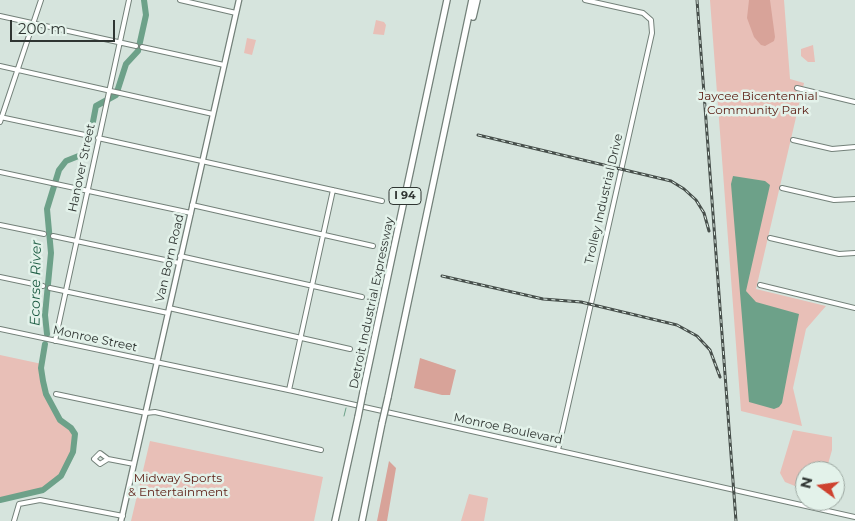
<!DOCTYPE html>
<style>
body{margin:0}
#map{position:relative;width:855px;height:521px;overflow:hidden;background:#d6e4dd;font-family:Montserrat,sans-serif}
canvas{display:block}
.north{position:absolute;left:795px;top:461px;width:50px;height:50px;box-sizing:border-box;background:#e3f2ea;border:1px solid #9ba6a0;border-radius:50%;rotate:284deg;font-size:14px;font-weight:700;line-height:20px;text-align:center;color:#2f3532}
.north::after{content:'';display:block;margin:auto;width:18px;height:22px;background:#ce422f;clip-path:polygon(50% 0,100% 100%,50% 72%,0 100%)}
.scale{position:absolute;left:10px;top:20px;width:105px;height:22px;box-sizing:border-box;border:2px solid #2f3532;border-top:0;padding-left:6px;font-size:15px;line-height:18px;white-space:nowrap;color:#2f3532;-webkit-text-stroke:4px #e3f2ea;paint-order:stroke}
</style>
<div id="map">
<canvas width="855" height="521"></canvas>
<div class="north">N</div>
<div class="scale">200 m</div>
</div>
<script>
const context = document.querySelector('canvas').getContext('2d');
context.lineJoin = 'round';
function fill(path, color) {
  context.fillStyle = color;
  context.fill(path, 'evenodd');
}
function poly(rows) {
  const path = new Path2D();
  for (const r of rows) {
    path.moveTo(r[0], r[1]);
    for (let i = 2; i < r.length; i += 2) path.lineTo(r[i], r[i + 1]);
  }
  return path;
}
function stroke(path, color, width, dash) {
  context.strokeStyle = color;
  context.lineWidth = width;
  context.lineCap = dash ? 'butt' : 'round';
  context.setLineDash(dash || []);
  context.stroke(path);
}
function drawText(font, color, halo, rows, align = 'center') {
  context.font = font + ' Montserrat,sans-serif';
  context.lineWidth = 5;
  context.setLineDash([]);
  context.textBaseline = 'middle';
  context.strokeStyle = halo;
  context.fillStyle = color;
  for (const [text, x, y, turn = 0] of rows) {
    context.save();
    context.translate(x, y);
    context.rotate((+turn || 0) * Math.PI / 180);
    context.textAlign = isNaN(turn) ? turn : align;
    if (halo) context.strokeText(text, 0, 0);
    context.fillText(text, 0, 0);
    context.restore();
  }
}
const green = poly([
 [710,0,784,0,790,79,804,83,756,289,826,306,806,329,793,388,802,426,741,411],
 [376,20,384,22,386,25,384,35,373,34],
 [247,38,256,40,252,55,244,53],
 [813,45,815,62,808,62,801,56,801,49],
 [0,355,42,364,41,374,46,394,60,420,71,428,76,436,72,455,59,478,38,492,0,500],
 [793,430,832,437,832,450,826,471,805,471,805,490,785,482,780,473],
 [150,441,323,477,314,521,131,521],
 [469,494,488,498,484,521,461,521]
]);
const forest = poly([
 [749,0,770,0,775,37,774,41,765,46,761,45,754,37,747,18],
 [420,358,456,370,450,395,442,395,414,388],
 [389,461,396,468,387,521,377,521]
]);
const water = poly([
 [733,176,765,181,770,185,746,291,756,302,799,314,782,403,779,407,774,409,749,402,731,184]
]);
const stream = poly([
 [344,416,346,408]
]);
const river = poly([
 [47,334,45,315,51,253,47,209,59,170,66,161,81,155,88,148,96,106,116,95,126,64,138,51,146,15,144,0],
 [0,500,43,490,61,476,73,452,75,434,71,428,60,420,46,394,43,381,41,368,45,344]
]);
const minor = poly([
 [180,0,236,13],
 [0,16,136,46],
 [142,47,224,65],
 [0,66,213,114],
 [797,88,855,102],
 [0,117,85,135],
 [0,122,41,0],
 [98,138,382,201],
 [793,140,832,149,855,147],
 [0,172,191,213],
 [782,188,834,200,855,199],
 [192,205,373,246],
 [0,225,44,234],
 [53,236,179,263],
 [770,238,839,254,855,253],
 [180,256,362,297],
 [0,277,43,286],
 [760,285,855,308],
 [50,288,168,313],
 [169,308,350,349],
 [0,329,293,391,855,517],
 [55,341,129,0],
 [289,390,333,190],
 [56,394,146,413,155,412,321,450],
 [558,450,652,33,651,20,643,13,585,0],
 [108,459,100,464,94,459,100,453,108,459,134,464],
 [14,521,19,504,40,500,123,516]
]);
const major = poly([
 [121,521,239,0]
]);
const highway = poly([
 [473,17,477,0],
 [363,392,447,0],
 [388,397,472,0],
 [335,521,358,417],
 [362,521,382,423]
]);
const rail = poly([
 [697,0,736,521],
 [478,135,671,181,684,189,696,200,704,213,709,231],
 [442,276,543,299,581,302,677,325,697,336,710,350,720,377]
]);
const highwayBridge = poly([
 [358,417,363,392],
 [382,423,388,397]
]);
const shields = [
 [405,196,32]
];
const shieldNames = [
 ["I 94",405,196]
];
const parkNames = [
 ["Jaycee Bicentennial",758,96],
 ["Community Park",758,110],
 ["Midway Sports",178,478],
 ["& Entertainment",178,492]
];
const streetNames = [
 ["Hanover Street",82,168,-78],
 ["Trolley Industrial Drive",604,199,-77],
 ["Van Born Road",170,258,-77],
 ["Detroit Industrial Expressway",372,303,-78],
 ["Monroe Street",95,339,12],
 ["Monroe Boulevard",508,429,12]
];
const waterNames = [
 ["Ecorse River",36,283,-89]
];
fill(green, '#e8bfb7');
fill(forest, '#d8a399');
fill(water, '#6da189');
stroke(stream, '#6da189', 1);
stroke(river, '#6da189', 6);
stroke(minor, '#738079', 6);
stroke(major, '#738079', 7);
stroke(highway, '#738079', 8);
stroke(minor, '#fff', 4);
stroke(major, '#fff', 4.5);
stroke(highway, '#fff', 5.5);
stroke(rail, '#474f4b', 3);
stroke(rail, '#e3f2ea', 1, [4]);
stroke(highwayBridge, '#738079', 8, []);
stroke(highwayBridge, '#fff', 5.5);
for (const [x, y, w] of shields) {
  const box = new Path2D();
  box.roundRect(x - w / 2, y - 8.5, w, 17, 4);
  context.fillStyle = '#e3f2ea';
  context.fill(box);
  stroke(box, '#2f3532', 1);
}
drawText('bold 11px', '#2f3532', null, shieldNames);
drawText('12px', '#5a1b11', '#e3f2ea', parkNames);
drawText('12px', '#2f3532', '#e3f2ea', streetNames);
drawText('italic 14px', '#1e5d44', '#e3f2ea', waterNames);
</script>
